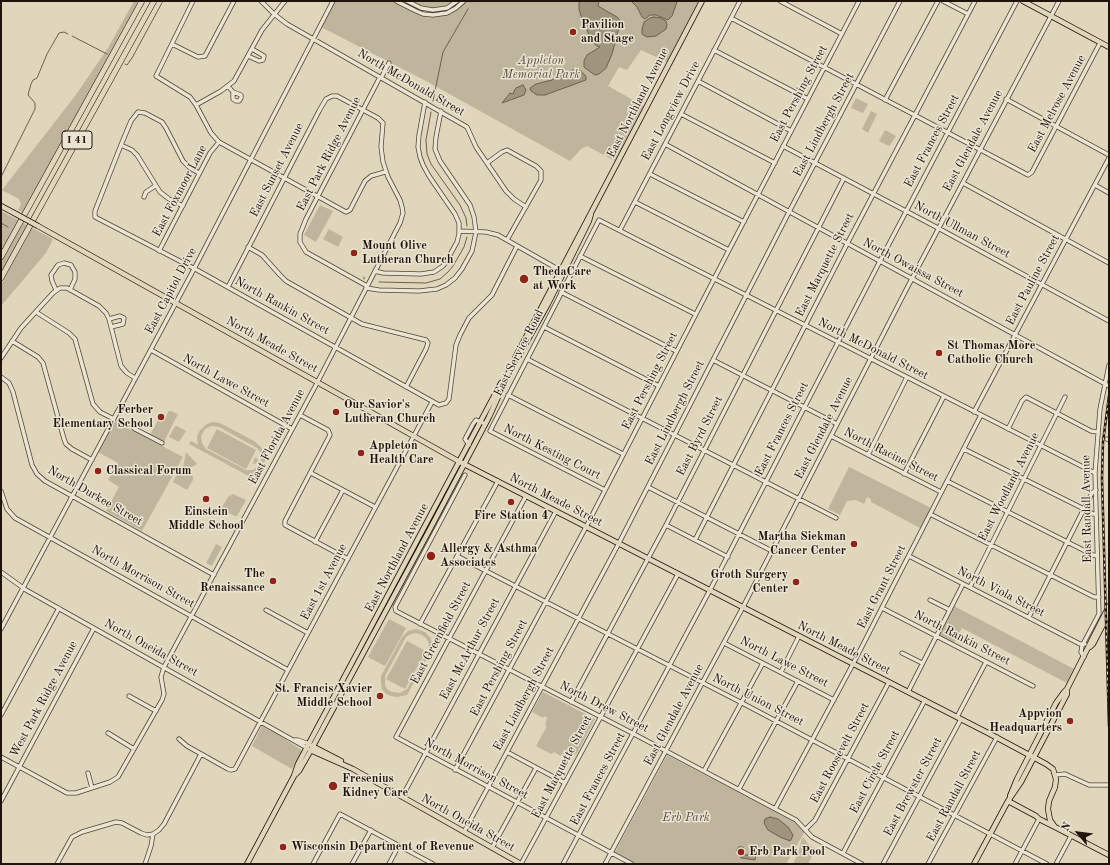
<!DOCTYPE html>
<style>
body{margin:0}
#map{position:relative;width:1110px;height:865px;overflow:hidden;background:#e0d6bb;font-family:"Old Standard TT",serif}
canvas{display:block}
.frame{position:absolute;inset:0;border:2px solid #201309;pointer-events:none}
.north{position:absolute;left:1058px;top:813px;width:40px;height:40px;-webkit-text-stroke:3px #ebe4d3;paint-order:stroke;rotate:298deg;font-size:11px;font-weight:700;line-height:16px;text-align:center;color:#201309}
.north::after{content:'';display:block;margin:auto;width:14px;height:18px;background:#201309;clip-path:polygon(50% 0,100% 100%,50% 72%,0 100%)}
</style>
<div id="map">
<canvas width="1110" height="865"></canvas>
<div class="frame"></div>
<div class="north">N</div>
</div>
<script>
const context = document.querySelector('canvas').getContext('2d');
context.lineJoin = 'round';
function fill(path, color) {
  context.fillStyle = color;
  context.fill(path, 'evenodd');
}
function poly(rows) {
  const path = new Path2D();
  for (const r of rows) {
    path.moveTo(r[0], r[1]);
    for (let i = 2; i < r.length; i += 2) path.lineTo(r[i], r[i + 1]);
  }
  return path;
}
function stroke(path, color, width, dash) {
  context.strokeStyle = color;
  context.lineWidth = width;
  context.lineCap = dash ? 'butt' : 'round';
  context.setLineDash(dash || []);
  context.stroke(path);
}
function drawText(font, color, halo, rows, align = 'center') {
  context.font = font + ' "Old Standard TT",serif';
  context.lineWidth = 3;
  context.setLineDash([]);
  context.textBaseline = 'middle';
  context.strokeStyle = halo;
  context.fillStyle = color;
  for (const [text, x, y, turn = 0] of rows) {
    context.save();
    context.translate(x, y);
    context.rotate((+turn || 0) * Math.PI / 180);
    context.textAlign = isNaN(turn) ? turn : align;
    if (halo) context.strokeText(text, 0, 0);
    context.fillText(text, 0, 0);
    context.restore();
  }
}
const green = poly([
 [134,1,139,1,22,212,18,210,21,204,19,199,2,190,75,96,108,48],
 [335,1,697,1,699,2,667,62,641,50,627,70,619,67,608,86,644,106,615,161,587,146,581,149,570,161,426,81,321,27],
 [856,98,868,104,863,113,851,108],
 [871,111,877,114,868,133,862,129],
 [885,130,896,136,890,145,889,146,879,141],
 [320,205,333,211,316,242,304,235],
 [1,211,18,220,1,250],
 [23,223,27,225,1,272,1,263],
 [32,228,53,239,46,253,1,306,1,285],
 [329,229,343,237,338,247,323,239],
 [169,411,171,411,178,414,163,444,149,437,159,418,164,420],
 [115,421,183,457,142,531,106,511,119,487,108,480,118,463,98,452],
 [213,422,220,423,254,441,261,447,265,455,265,462,260,469,252,474,260,479,258,481,189,444,191,441,198,445,197,437,200,430,207,424],
 [211,426,219,427,257,448,261,453,261,461,260,463,259,462,256,457,254,459,253,464,259,463,259,465,253,470,246,470,206,449,202,443,201,436,205,429],
 [175,426,177,426,186,431,179,442,169,437],
 [217,429,256,450,246,469,207,448],
 [186,452,197,464,192,467,186,468,191,473,193,477,193,480,187,490,173,482,181,466,183,467],
 [849,467,931,508,920,528,871,502,871,499,867,497,864,504,856,500,847,501,840,515,828,509],
 [233,494,246,500,237,516,235,516,221,509,228,497],
 [216,544,222,547,212,566,206,563],
 [954,606,1074,669,1067,683,962,628,954,643,940,636,940,634],
 [389,619,406,628,385,666,368,657],
 [416,629,425,632,430,637,432,642,433,641,436,643,407,695,397,697,391,696,386,694,382,689,381,684,381,676,402,637,408,631],
 [416,633,422,635,427,639,429,644,428,650,407,689,400,693,392,692,387,689,385,685,385,676,406,637,411,634],
 [407,641,426,651,405,689,386,679],
 [543,692,595,719,577,753,569,758,565,755,564,758,554,752,551,754,536,746,547,726,545,725,547,718,544,716,543,718,532,712],
 [262,726,282,737,300,749,302,752,292,769,252,746],
 [667,755,798,824,804,833,786,864,636,864,615,852],
 [803,837,809,845,816,849,808,864,793,864,798,853,802,838]
]);
const water = poly([
 [579,1,599,1,598,6,617,17,620,20,620,24,612,54,606,68,599,74,595,75,592,73,584,67,584,61,587,55,600,47,597,46,592,42,581,16,579,9,579,1],
 [631,1,675,1,677,2,672,16,668,20,656,15,650,15,645,19,642,17,637,7,631,1],
 [654,17,661,18,666,21,667,25,666,29,656,36,647,37,642,34,642,29,644,22,650,18,654,17],
 [577,68,586,76,586,80,545,95,537,95,531,91,530,88,536,84,552,80,577,68],
 [523,85,526,90,524,95,502,103,510,93,513,94,514,91,516,88,523,85],
 [770,817,778,819,788,827,793,835,791,840,790,841,780,837,768,830,764,823,765,819,770,817],
 [739,847,743,847,743,851,747,856,748,854,756,855,755,860,741,858,739,852,736,851,739,847]
]);
const stream = poly([
 [472,2,472,1],
 [72,36,107,54],
 [125,64,127,65,132,58,163,1],
 [433,101,443,52,468,9],
 [431,112,426,140,427,154,431,164,460,205,466,218,467,226],
 [1,177,35,109,35,103,28,95,31,84,33,80,37,78,47,54,59,33,64,32,68,34],
 [1,223,8,227],
 [364,277,364,279],
 [379,282,426,283,440,279,448,272,453,266,464,247,467,237]
]);
const minor = poly([
 [193,1,156,76,190,97,196,105,211,133,219,142,346,212,350,210,365,181,371,176,385,172],
 [261,1,274,14,287,24,467,127,476,147,506,191,514,199,526,207],
 [396,1,416,11,423,14,433,15,447,13,456,8,464,1],
 [407,1,421,8,433,10,447,8,457,1],
 [780,1,842,34],
 [943,1,968,14],
 [731,18,1028,175,1032,172,1100,43],
 [172,44,198,57,205,56,234,1],
 [714,50,808,99],
 [248,56,259,61,263,60,264,56,252,49],
 [381,78,389,63],
 [698,81,791,131],
 [228,86,233,92,241,95,241,98,239,101,236,101,233,99,233,92],
 [1006,99,1109,155],
 [885,100,938,1],
 [196,105,221,91,234,81,262,30,285,1],
 [681,114,775,163],
 [665,144,1109,386],
 [121,145,132,150,137,155,160,192,169,199,183,206],
 [783,146,938,228,1109,321],
 [487,163,502,152,507,150,536,166,541,171,541,180,507,240],
 [199,173,190,168,183,161,166,128,162,122,145,113,138,112,131,121,121,145,95,211,95,217,197,270,439,405,446,403,449,399,456,345,460,335,469,318,492,295,517,246],
 [650,174,744,222],
 [963,183,1109,263],
 [1095,185,1109,193],
 [144,197,146,192,155,186],
 [635,202,729,250],
 [620,230,740,1],
 [459,231,486,232,498,235,563,272],
 [248,247,262,255,280,275,286,281,362,324,426,340,428,343,426,349,406,387],
 [159,251,210,153,219,142],
 [580,256,695,314],
 [375,271,383,273,421,274,434,272,443,266,446,262,457,242,459,234,459,223,455,214,429,176,423,165,420,157,418,147,419,135,425,102],
 [367,286,306,252,300,242,300,234,306,219,380,77],
 [366,288,379,290,419,291,437,289,446,285,455,278,462,269,472,251,476,232,474,217,470,205,440,161,435,149,436,137,441,111],
 [56,290,52,281,51,275,58,265,64,263,71,265,75,272,75,279,70,290],
 [561,292,676,351],
 [36,312,69,333,75,339,93,404,100,412,114,419],
 [109,319,120,316,124,318,123,324,111,327],
 [544,327,659,386],
 [12,341,38,357,43,363,64,439,66,444,72,449,92,460],
 [151,350,292,429],
 [1,358,21,328,53,293,60,288,67,288,99,306,106,313,109,319,121,366,127,373,135,378],
 [527,359,836,518],
 [713,360,837,424],
 [1,377,9,383,13,392,32,465,37,474,45,481,214,575],
 [508,395,623,454],
 [974,412,1109,158],
 [300,415,328,430,330,435,285,521,285,525,348,559],
 [129,423,135,429,162,443],
 [1008,429,1022,401,1026,397,1091,431,1098,432],
 [831,436,941,492],
 [1107,439,1109,440],
 [469,445,465,439,473,424,476,420,483,423],
 [964,449,1084,509,1093,514,1096,514],
 [868,455,907,377],
 [311,473,375,507],
 [904,474,944,396],
 [465,475,395,607,396,611,634,734,796,820,812,837,862,864],
 [947,481,1093,555,1097,556],
 [648,487,772,551],
 [605,490,490,431,599,220,1095,473],
 [1,491,7,509,15,518,288,670],
 [526,496,396,737,632,864],
 [930,514,1094,597,1099,597],
 [666,525,728,557],
 [695,540,847,244,975,1],
 [315,542,343,490],
 [457,556,744,704,1047,864],
 [909,556,1080,644,1085,644],
 [1,572,26,590,307,748],
 [970,587,1065,397],
 [930,600,950,610],
 [882,608,1033,686],
 [266,610,308,633],
 [1029,617,1092,493,1096,490],
 [420,624,498,481],
 [1,629,194,269,333,1],
 [724,643,834,700],
 [902,653,922,663],
 [1084,657,1081,652,1082,646,1099,614,1095,473,1100,409,1109,365],
 [781,672,799,636],
 [908,692,963,584],
 [129,696,156,711],
 [571,702,666,525,844,178],
 [1,715,59,608],
 [957,717,986,662],
 [108,733,134,749],
 [179,739,187,746,228,769,231,770,235,769,432,402],
 [294,740,298,740,309,744],
 [507,752,565,783],
 [1,757,67,793,76,793,110,782,118,777,162,700,164,694,161,677,164,667,316,385,400,223,403,213,402,207,400,200,388,177,383,162,381,147,383,123,378,118,337,96,332,96,326,99,319,111,228,287],
 [455,770,586,527,729,250,859,1],
 [704,771,763,663],
 [88,773,92,788],
 [1055,775,1065,774,1089,785,1109,785],
 [739,789,798,681],
 [402,797,556,511],
 [1,801,94,628],
 [775,809,853,664,981,415],
 [805,830,815,820,889,682],
 [464,832,619,543,789,212,900,1],
 [492,848,536,768],
 [843,853,925,700],
 [57,864,72,837,82,832,116,822,122,823,141,833,147,835,153,834,159,830,164,824,201,754],
 [145,864,151,846,153,834],
 [313,864,340,814,433,864],
 [352,864,371,830],
 [389,864,399,845],
 [521,864,678,574],
 [563,864,710,590,880,261,1017,1],
 [605,864,743,607,906,290,1059,1],
 [883,864,961,719],
 [928,864,997,737],
 [1015,864,1039,819],
 [1056,864,1071,836]
]);
const major = poly([
 [1023,1,1109,47],
 [1,206,16,214],
 [38,226,460,462,990,734,1046,764,1053,769,1056,779,1055,787,1049,801,1048,809,1050,820,1055,827],
 [515,358,702,1],
 [1090,647,1093,644,1109,613],
 [312,746,341,761],
 [310,750,353,769,521,864],
 [294,776,299,771,311,750,430,529,489,417,504,384,504,381],
 [1010,796,1017,779,1056,703,1064,692,1067,689],
 [1008,801,1036,816,1039,819,1055,827,1109,855],
 [247,864,294,776,298,764,501,383,504,381,514,363,517,359,548,304,589,221,591,214],
 [974,864,1008,801,1021,782,1067,694,1067,689,1109,606]
]);
const highway = poly([
 [1,257,142,1],
 [1,278,154,1]
]);
const rail = poly([
 [1109,396,1103,442,1102,478,1109,726]
]);
const majorBridge = poly([
 [16,214,38,226]
]);
const markers = [
 [573,32,4,"#8f2418"],
 [354,253,4,"#8f2418"],
 [524,279,5,"#8f2418"],
 [939,353,4,"#8f2418"],
 [336,412,4,"#8f2418"],
 [161,417,4,"#8f2418"],
 [361,453,4,"#8f2418"],
 [98,471,4,"#8f2418"],
 [206,499,4,"#8f2418"],
 [511,502,4,"#8f2418"],
 [854,544,4,"#8f2418"],
 [431,556,5,"#8f2418"],
 [273,581,4,"#8f2418"],
 [796,582,4,"#8f2418"],
 [380,696,4,"#8f2418"],
 [1070,721,4,"#8f2418"],
 [333,786,5,"#8f2418"],
 [283,847,4,"#8f2418"],
 [741,852,4,"#8f2418"]
];
const shields = [
 [77,140,30]
];
const shieldNames = [
 ["I 41",77,140]
];
const poiNames = [
 ["Pavilion",581,25],
 ["and Stage",581,39],
 ["Mount Olive",362,246],
 ["Lutheran Church",362,260],
 ["ThedaCare",533,272],
 ["at Work",533,286],
 ["St Thomas More",947,346],
 ["Catholic Church",947,360],
 ["Our Savior's",344,405],
 ["Lutheran Church",344,419],
 ["Ferber",153,410,"right"],
 ["Elementary School",153,424,"right"],
 ["Appleton",369,446],
 ["Health Care",369,460],
 ["Classical Forum",106,471],
 ["Einstein",206,512,"center"],
 ["Middle School",206,526,"center"],
 ["Fire Station 4",511,516,"center"],
 ["Martha Siekman",846,537,"right"],
 ["Cancer Center",846,551,"right"],
 ["Allergy & Asthma",440,549],
 ["Associates",440,563],
 ["The",265,574,"right"],
 ["Renaissance",265,588,"right"],
 ["Groth Surgery",788,575,"right"],
 ["Center",788,589,"right"],
 ["St. Francis Xavier",372,689,"right"],
 ["Middle School",372,703,"right"],
 ["Appvion",1062,714,"right"],
 ["Headquarters",1062,728,"right"],
 ["Fresenius",342,779],
 ["Kidney Care",342,793],
 ["Wisconsin Department of Revenue",291,847],
 ["Erb Park Pool",749,852]
];
const parkNames = [
 ["Appleton",541,61],
 ["Memorial Park",541,75],
 ["Erb Park",686,818]
];
const streetNames = [
 ["North McDonald Street",411,83,30],
 ["East Pershing Street",799,94,-62],
 ["East Northland Avenue",638,103,-63],
 ["East Melrose Avenue",1057,104,-62],
 ["East Longview Drive",671,111,-62],
 ["East Lindbergh Street",824,125,-62],
 ["East Frances Street",932,141,-62],
 ["East Glendale Avenue",973,141,-62],
 ["East Park Ridge Avenue",329,154,-63],
 ["East Sunset Avenue",277,170,-63],
 ["East Foxmoor Lane",180,191,-62],
 ["North Ullman Street",962,230,28],
 ["East Marquette Street",825,265,-63],
 ["North Owaissa Street",913,268,28],
 ["East Pauline Street",1033,280,-62],
 ["East Capitol Drive",171,291,-62],
 ["North Rankin Street",282,306,29],
 ["North Meade Street",272,345,29],
 ["North McDonald Street",873,349,27],
 ["East Service Road",519,353,-63],
 ["North Lawe Street",226,381,29],
 ["East Pershing Street",650,381,-63],
 ["East Lindbergh Street",675,413,-63],
 ["East Glendale Avenue",824,428,-63],
 ["East Frances Street",782,429,-63],
 ["East Byrd Street",700,436,-63],
 ["East Florida Avenue",277,437,-62],
 ["North Kesting Court",552,452,27],
 ["North Racine Street",891,455,27],
 ["East Woodland Avenue",1009,487,-63],
 ["North Durkee Street",95,496,30],
 ["North Meade Street",556,500,27],
 ["East Randall Avenue",1087,509,-91],
 ["East Northland Avenue",397,558,-62],
 ["North Morrison Street",143,577,29],
 ["East 1st Avenue",324,582,-62],
 ["East Grant Street",882,587,-63],
 ["North Viola Street",1001,592,27],
 ["East Greenfield Street",441,633,-62],
 ["North Rankin Street",962,638,27],
 ["North Oneida Street",151,648,29],
 ["North Meade Street",844,648,27],
 ["East McArthur Street",470,649,-62],
 ["North Lawe Street",784,662,27],
 ["East Pershing Street",499,668,-62],
 ["West Park Ridge Avenue",44,699,-62],
 ["East Lindbergh Street",524,699,-62],
 ["North Union Street",758,700,27],
 ["North Drew Street",604,707,27],
 ["East Glendale Avenue",674,715,-62],
 ["East Roosevelt Street",840,753,-62],
 ["East Marquette Street",562,767,-62],
 ["North Morrison Street",476,769,28],
 ["East Circle Street",875,772,-62],
 ["East Frances Street",598,779,-62],
 ["East Brewster Street",913,787,-62],
 ["East Randall Street",954,796,-62],
 ["North Oneida Street",468,823,29]
];
fill(green, '#bfb59d');
fill(water, '#9f947e');
stroke(water, '#6c604f', 1);
stroke(stream, '#6c604f', 1);
stroke(minor, '#504436', 5);
stroke(major, '#201309', 6);
stroke(highway, '#201309', 6);
stroke(minor, '#ebe4d3', 3.5);
stroke(major, '#e0d6bb', 4.5);
stroke(highway, '#e0d6bb', 5);
stroke(rail, '#201309', 2.5);
stroke(rail, '#ebe4d3', 1, [3]);
stroke(majorBridge, '#201309', 6, []);
stroke(majorBridge, '#e0d6bb', 4.5);
for (const [x, y, r, color] of markers) {
  const dot = new Path2D();
  dot.arc(x, y, r, 0, 2 * Math.PI);
  context.fillStyle = color;
  context.fill(dot);
  stroke(dot, '#ebe4d3', 1.5);
}
for (const [x, y, w] of shields) {
  const box = new Path2D();
  box.roundRect(x - w / 2, y - 9, w, 18, 3);
  context.fillStyle = '#ebe4d3';
  context.fill(box);
  stroke(box, '#201309', 1);
}
drawText('bold 11px', '#201309', null, shieldNames);
drawText('bold 12px', '#201309', '#ebe4d3', poiNames, 'left');
drawText('italic 12px', '#584c3d', '#ebe4d3', parkNames);
drawText('12px', '#201309', '#ebe4d3', streetNames);
</script>
